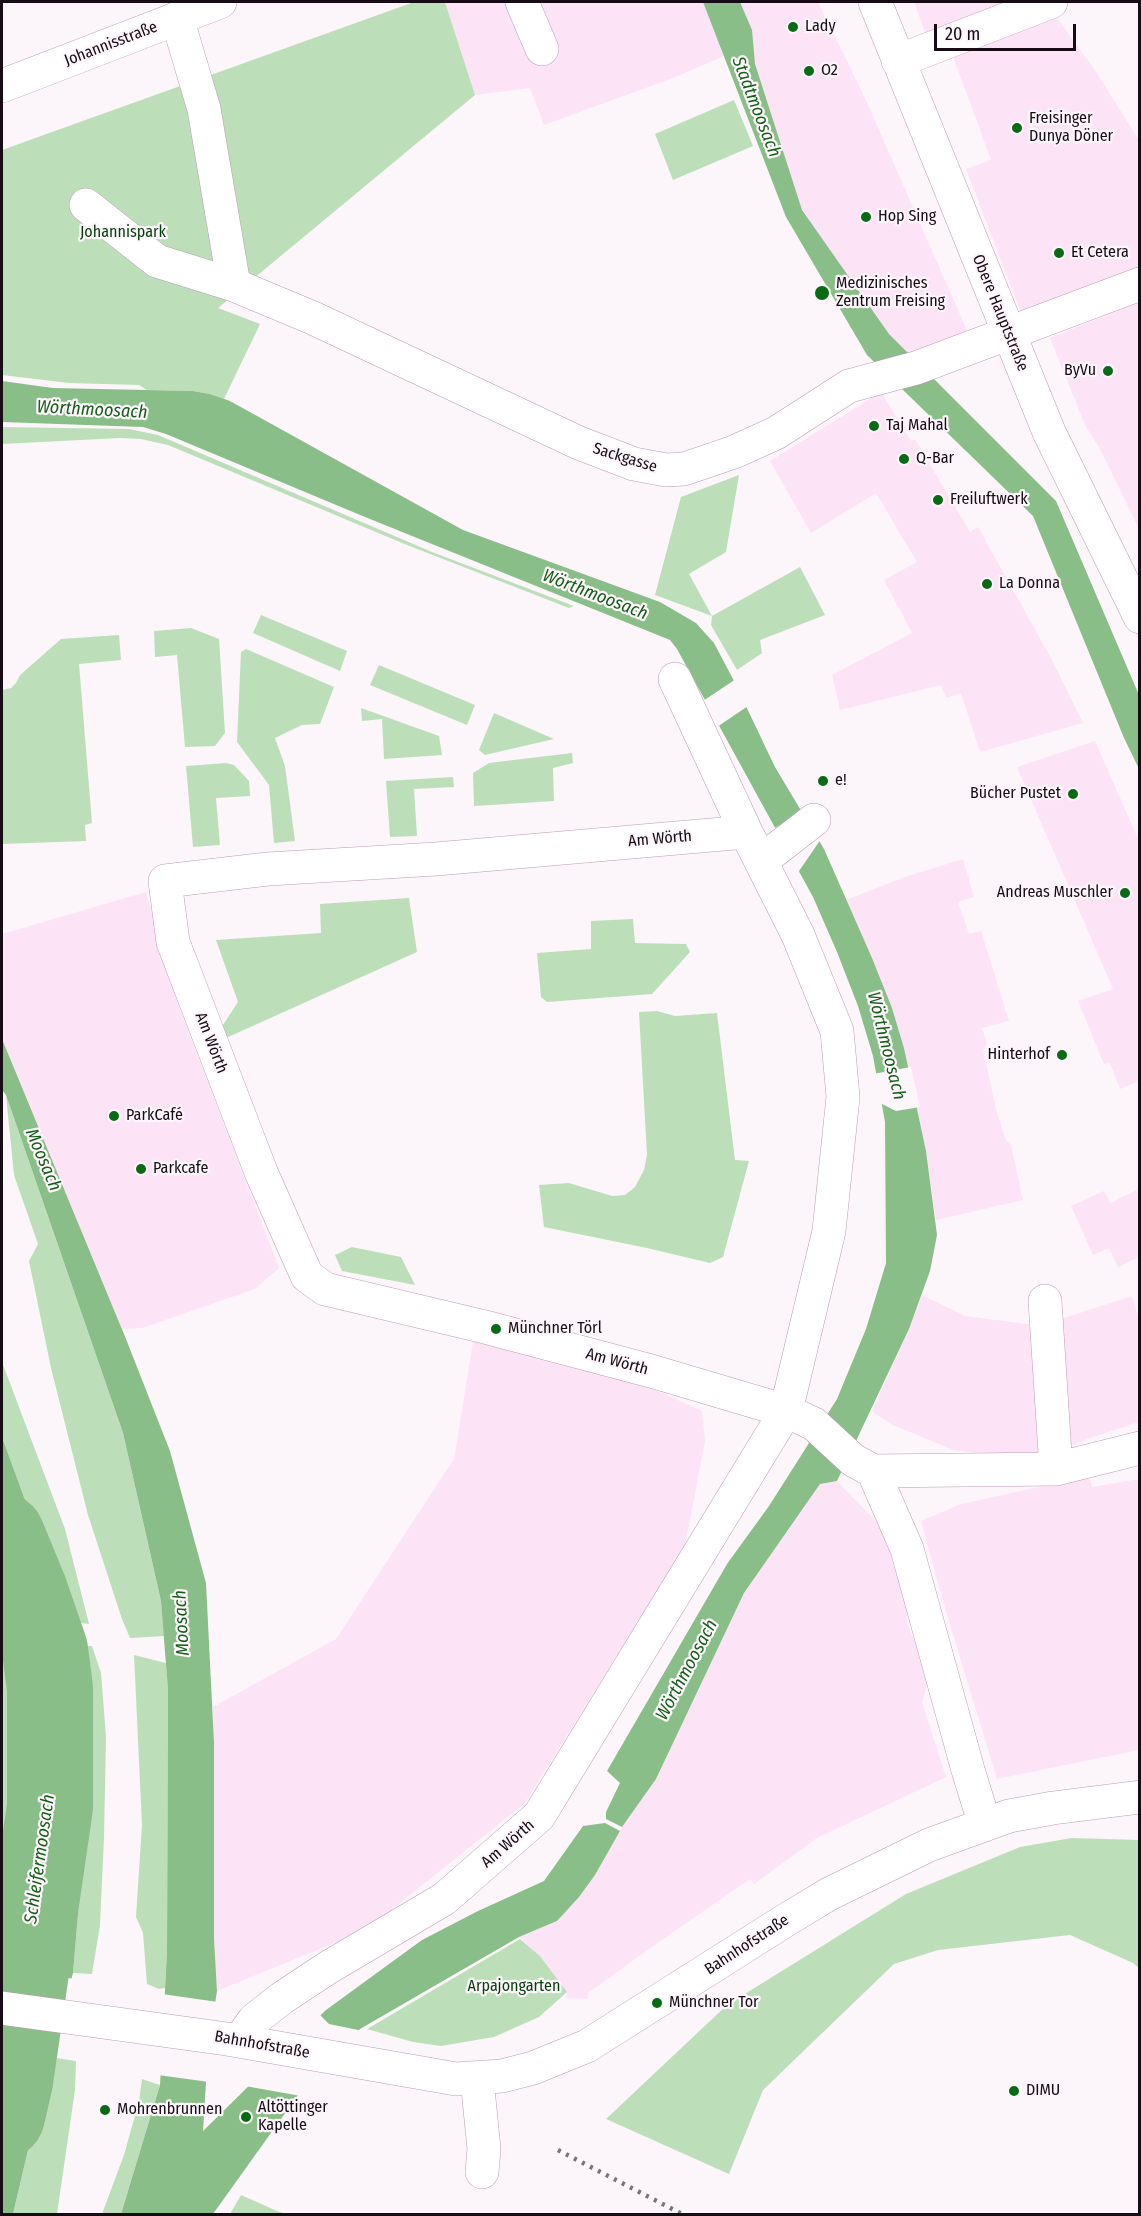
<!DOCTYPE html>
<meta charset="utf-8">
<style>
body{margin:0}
#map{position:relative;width:1141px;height:2216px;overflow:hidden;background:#fcf5fa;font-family:"Fira Sans Condensed",sans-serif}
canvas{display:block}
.frame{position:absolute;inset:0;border:3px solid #170c15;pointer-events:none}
.scale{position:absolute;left:934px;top:24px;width:142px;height:27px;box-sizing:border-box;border:3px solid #170c15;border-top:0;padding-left:8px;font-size:18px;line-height:21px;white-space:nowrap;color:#170c15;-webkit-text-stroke:4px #fcf5fa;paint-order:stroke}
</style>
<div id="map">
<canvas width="1141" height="2216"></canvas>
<div class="frame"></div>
<div class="scale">20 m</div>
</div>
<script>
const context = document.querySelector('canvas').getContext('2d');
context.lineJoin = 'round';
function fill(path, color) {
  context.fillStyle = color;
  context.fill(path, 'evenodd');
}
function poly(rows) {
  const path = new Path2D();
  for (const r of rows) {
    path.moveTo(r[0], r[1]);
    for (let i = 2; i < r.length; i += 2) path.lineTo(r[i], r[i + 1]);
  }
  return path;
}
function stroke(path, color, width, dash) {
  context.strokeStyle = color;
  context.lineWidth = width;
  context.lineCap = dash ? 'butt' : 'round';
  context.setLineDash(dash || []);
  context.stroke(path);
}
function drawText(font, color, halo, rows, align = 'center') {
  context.font = font + ' "Fira Sans Condensed",sans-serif';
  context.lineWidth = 4.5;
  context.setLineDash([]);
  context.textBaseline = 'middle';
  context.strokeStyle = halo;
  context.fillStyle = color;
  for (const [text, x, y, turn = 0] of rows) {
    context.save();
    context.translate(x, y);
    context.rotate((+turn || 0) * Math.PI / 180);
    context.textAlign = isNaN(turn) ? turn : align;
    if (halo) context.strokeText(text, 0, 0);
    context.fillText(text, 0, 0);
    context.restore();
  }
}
const built = poly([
 [445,2,818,2,865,98,969,335,903,364,786,217,724,56,673,78,544,125,530,88,475,95],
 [914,2,1025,2,926,35],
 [1052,11,1096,72,1139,140,1139,271,1022,315,966,169,991,160,950,48],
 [1139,302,1139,529,1100,449,1085,425,1050,338],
 [881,392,911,441,915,439,970,532,978,527,1052,660,1083,723,980,752,961,693,946,698,941,685,840,710,832,675,912,633,884,580,917,562,876,493,811,533,770,461],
 [1095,741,1139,841,1139,1081,1120,1089,1110,1063,1104,1064,1078,1001,1113,989,1017,767],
 [963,859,974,897,958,902,969,934,981,931,1009,1021,982,1028,987,1044,983,1050,996,1109,1006,1140,1011,1145,1023,1200,936,1220,926,1151,904,1048,892,1008,846,900,905,877],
 [146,892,179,1007,279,1268,255,1289,142,1328,122,1329,2,1039,2,934],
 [1139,1189,1139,1257,1118,1267,1109,1248,1093,1255,1071,1206,1104,1191,1110,1203],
 [922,1295,965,1316,1027,1324,1052,1322,1132,1296,1139,1319,1139,1422,1090,1438,1031,1461,953,1450,891,1424,872,1411,909,1329],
 [474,1336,614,1371,702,1411,705,1441,685,1546,525,1803,366,1930,217,1991,214,1940,213,1707,336,1639,454,1459],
 [1089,1476,1092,1487,1139,1479,1139,1750,997,1779,943,1601,921,1521,961,1504],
 [837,1481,897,1543,908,1625,929,1679,922,1702,946,1777,817,1838,754,1884,750,1879,653,1946,588,1993,588,1999,566,1998,567,1992,540,1956,519,1937,557,1921,595,1875,622,1827,656,1779,744,1593,820,1484]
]);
const green = poly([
 [414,2,445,2,475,95,218,308,260,324,224,399,210,394,193,391,147,390,139,385,69,383,2,375,2,150],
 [734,100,753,146,673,180,655,134],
 [2,427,129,429,158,435,432,552,574,606,569,608,407,545,168,445,141,439,120,438,2,444],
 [739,475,726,552,689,574,712,616,800,567,825,615,760,640,762,653,737,670,711,625,712,616,655,595,681,497],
 [261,615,347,651,340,671,253,633],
 [191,628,219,639,225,733,215,746,185,747,177,655,155,657,154,631],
 [119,635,121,660,79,664,92,823,85,825,86,841,2,844,2,690,11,688,16,683,20,675,61,639],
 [246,649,334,687,320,724,302,725,275,738,285,766,295,841,274,843,269,785,237,742,241,652],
 [379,665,475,705,467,725,370,685],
 [361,708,439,736,442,755,384,759,382,719,362,721],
 [494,713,554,739,485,755,479,750],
 [572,753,573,763,553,768,554,801,474,806,473,773,489,763],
 [226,763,234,765,249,781,250,796,216,798,220,845,193,847,186,766],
 [453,777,454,787,414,789,417,836,390,837,386,781],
 [409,898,417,952,226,1038,221,1028,238,1002,216,940,321,933,320,904],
 [633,919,635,943,686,944,690,952,652,994,547,1002,541,997,537,953,591,949,591,921],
 [657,1011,675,1016,717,1013,735,1160,749,1161,723,1257,710,1263,647,1248,544,1227,539,1185,569,1183,612,1196,625,1195,635,1187,644,1170,647,1155,639,1012],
 [6,1095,123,1433,161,1601,164,1636,130,1638,122,1619,88,1515,51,1368,29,1261,38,1244,14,1175],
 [352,1247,401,1257,415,1285,342,1271,335,1255],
 [2,1362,65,1529,89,1624,64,1621,25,1500,2,1437],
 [2,1569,15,1599,24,1619,2,1615],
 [2,1636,32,1637,38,1649,44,1689,44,1714,36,1749,32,1783,32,1836,18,1900,2,1884],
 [92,1646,101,1673,106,1737,104,1837,100,1925,92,1974,73,1973,88,1797,86,1739,71,1647],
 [134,1655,166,1663,168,1690,167,1951,165,1988,159,1989,147,1984,143,1933,136,1917,142,1825],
 [1072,1838,1139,1840,1139,1968,1133,1963,1070,1935,938,1950,894,1964,763,2090,729,2174,606,2119,727,2005,906,1894,1020,1847],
 [520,1939,540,1956,567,1992,539,2017,494,2037,441,2046,413,2042,367,2029],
 [50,2057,76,2061,75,2090,57,2214,13,2214],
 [142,2079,160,2085,121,2214,102,2214,124,2155,139,2101],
 [241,2195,277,2211,286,2214,230,2214]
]);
const water = poly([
 [703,2,740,2,752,30,755,64,802,210,889,334,1056,501,1139,695,1139,769,1124,738,1033,516,867,355,786,217],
 [2,381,53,388,193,391,210,394,230,401,463,530,660,602,696,623,714,643,733,679,775,767,824,849,872,958,892,1008,904,1048,926,1151,937,1235,930,1271,909,1329,837,1481,820,1484,744,1593,656,1779,622,1827,606,1819,606,1812,620,1783,607,1771,727,1564,769,1506,837,1399,866,1329,886,1263,885,1122,873,1056,858,1006,837,952,813,897,677,649,670,640,365,517,166,434,143,427,2,422],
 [2,1039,126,1339,170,1451,206,1583,214,1743,214,1939,217,1991,208,2050,203,2131,326,2010,422,1940,478,1911,544,1881,583,1826,605,1823,620,1831,595,1875,579,1897,557,1921,519,1937,360,2029,306,2084,213,2214,121,2214,160,2085,167,1951,168,1690,161,1601,123,1433,6,1095,2,1090],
 [2,1437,25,1500,71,1647,86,1739,88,1797,73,1973,50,2057,13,2214,2,2214,2,2016,11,1931,32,1836,32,1784,36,1749,44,1714,44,1689,38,1649,2,1569],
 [54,1737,59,1770,60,1795,48,1788,46,1775,45,1747]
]);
const pier = poly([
 [736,679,748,706,717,727,703,701],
 [804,811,821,839,797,874,773,829],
 [911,1067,920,1107,896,1111,878,1102,873,1074],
 [20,1617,68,1622,74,1644,30,1639],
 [4,1969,75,1979,53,2057,2,2050],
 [162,1994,218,2002,209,2082,158,2075],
 [318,2013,329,2024,363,2031,308,2086,301,2096,245,2086]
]);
const stream = poly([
 [2,1914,30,1931]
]);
const river = poly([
 [2,1536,25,1592,45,1650,50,1688,50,1807,10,2081,2,2116]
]);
const minor = poly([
 [522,2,542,49],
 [875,2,1049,432,1140,617],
 [177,18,204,109,234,285],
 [898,61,1051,2],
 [86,205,157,261,234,285,313,318,579,443,634,464,666,470,684,469,734,452,776,433,849,386,916,368,1140,284],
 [746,832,436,859,268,869,165,881,173,942,261,1172,307,1276,325,1289,485,1327,651,1371,786,1411,814,1424,853,1460,873,1471,1056,1469,1140,1448],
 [761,861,814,820],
 [1045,1301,1056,1469],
 [873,1471,907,1549,968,1770,985,1825],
 [2,2008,227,2039,456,2079,502,2076,533,2068,587,2046,786,1920,829,1894,929,1845,1009,1816,1053,1808,1140,1797],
 [239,2041,254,2020,282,1998,329,1967,444,1899,539,1816,786,1411,829,1231,843,1097,837,1031,798,935,746,832,675,679],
 [477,2079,484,2149,482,2172]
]);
const major = poly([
 [2,86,220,2]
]);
const rail = poly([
 [558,2150,682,2214]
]);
const markers = [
 [793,27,6,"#086a15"],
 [809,71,6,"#086a15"],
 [1017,128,6,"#086a15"],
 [866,217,6,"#086a15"],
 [1059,253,6,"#086a15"],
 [822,293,8,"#086a15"],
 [1108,371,6,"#086a15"],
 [874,426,6,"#086a15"],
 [904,459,6,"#086a15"],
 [938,500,6,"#086a15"],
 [987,584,6,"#086a15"],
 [823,781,6,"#086a15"],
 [1073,794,6,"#086a15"],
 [1125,893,6,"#086a15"],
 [1062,1055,6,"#086a15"],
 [114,1116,6,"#086a15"],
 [141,1169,6,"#086a15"],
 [496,1329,6,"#086a15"],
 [657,2003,6,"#086a15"],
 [1014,2091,6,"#086a15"],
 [105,2110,6,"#086a15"],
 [246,2117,6,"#086a15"]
];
const poiNames = [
 ["Lady",805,27],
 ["O2",821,71],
 ["Freisinger",1029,119],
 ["Dunya Döner",1029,137],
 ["Hop Sing",878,217],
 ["Et Cetera",1071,253],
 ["Medizinisches",836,284],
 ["Zentrum Freising",836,302],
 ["ByVu",1096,371,"right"],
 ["Taj Mahal",886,426],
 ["Q-Bar",916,459],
 ["Freiluftwerk",950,500],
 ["La Donna",999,584],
 ["e!",835,781],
 ["Bücher Pustet",1061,794,"right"],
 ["Andreas Muschler",1113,893,"right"],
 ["Hinterhof",1050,1055,"right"],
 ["ParkCafé",126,1116],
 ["Parkcafe",153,1169],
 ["Münchner Törl",508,1329],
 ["Münchner Tor",669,2003],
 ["DIMU",1026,2091],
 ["Altöttinger",258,2108],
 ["Kapelle",258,2126],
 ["Mohrenbrunnen",117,2110]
];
const streetNames = [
 ["Johannisstraße",111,44,-21],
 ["Obere Hauptstraße",1000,313,68],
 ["Sackgasse",625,458,17],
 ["Am Wörth",660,839,-5],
 ["Am Wörth",211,1043,69],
 ["Am Wörth",617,1362,15],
 ["Am Wörth",508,1844,-41],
 ["Bahnhofstraße",747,1945,-33],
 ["Bahnhofstraße",262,2045,10]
];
const parkNames = [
 ["Johannispark",123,233],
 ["Arpajongarten",514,1987]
];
const waterNames = [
 ["Stadtmoosach",756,107,69],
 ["Wörthmoosach",92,410,3],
 ["Wörthmoosach",595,595,21],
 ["Wörthmoosach",886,1046,76],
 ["Moosach",43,1160,67],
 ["Moosach",182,1623,-93],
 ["Wörthmoosach",687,1670,-62],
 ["Schleifermoosach",40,1859,-82]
];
fill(built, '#fce4f6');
fill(green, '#bcdfba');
fill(water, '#8abe89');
fill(pier, '#fcf5fa');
stroke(stream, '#8abe89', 15);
stroke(river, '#8abe89', 86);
stroke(minor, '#bb9cb3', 34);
stroke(major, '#bb9cb3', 34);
stroke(minor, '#fff', 33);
stroke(major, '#fff', 33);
stroke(rail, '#7c737a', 4.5, [3, 6]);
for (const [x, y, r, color] of markers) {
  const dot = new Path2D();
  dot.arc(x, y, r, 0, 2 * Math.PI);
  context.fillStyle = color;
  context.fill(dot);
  stroke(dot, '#fcf5fa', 2);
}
drawText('16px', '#170c15', '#fcf5fa', poiNames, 'left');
drawText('16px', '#170c15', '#fcf5fa', streetNames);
drawText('16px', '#043e0a', '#fcf5fa', parkNames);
drawText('italic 18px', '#155f1a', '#fcf5fa', waterNames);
</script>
